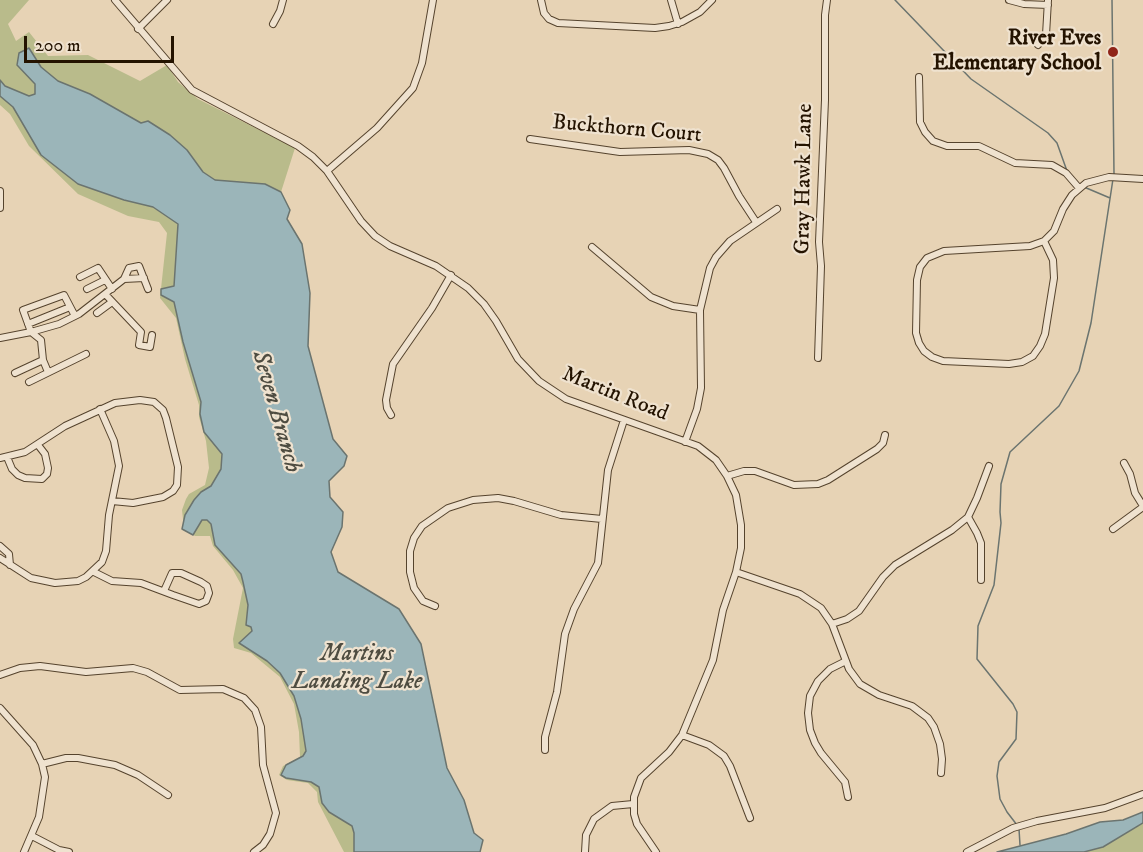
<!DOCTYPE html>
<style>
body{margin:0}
#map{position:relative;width:1143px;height:852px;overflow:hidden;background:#e7d3b5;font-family:"IM FELL DW Pica",serif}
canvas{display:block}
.scale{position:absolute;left:24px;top:36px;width:150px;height:27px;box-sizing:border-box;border:3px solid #241300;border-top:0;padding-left:8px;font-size:18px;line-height:21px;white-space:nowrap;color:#241300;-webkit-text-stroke:4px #efe2cf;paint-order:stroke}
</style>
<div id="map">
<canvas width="1143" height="852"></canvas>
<div class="scale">200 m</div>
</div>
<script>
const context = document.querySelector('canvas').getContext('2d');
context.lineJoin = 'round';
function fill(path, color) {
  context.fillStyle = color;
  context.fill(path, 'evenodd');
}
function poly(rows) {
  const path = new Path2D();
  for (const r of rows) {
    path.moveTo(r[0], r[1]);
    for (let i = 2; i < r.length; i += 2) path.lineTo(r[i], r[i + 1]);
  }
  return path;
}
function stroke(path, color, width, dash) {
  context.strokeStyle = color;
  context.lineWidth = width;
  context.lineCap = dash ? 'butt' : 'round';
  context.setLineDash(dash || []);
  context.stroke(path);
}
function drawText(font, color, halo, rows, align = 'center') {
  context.font = font + ' "IM FELL DW Pica",serif';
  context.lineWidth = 4.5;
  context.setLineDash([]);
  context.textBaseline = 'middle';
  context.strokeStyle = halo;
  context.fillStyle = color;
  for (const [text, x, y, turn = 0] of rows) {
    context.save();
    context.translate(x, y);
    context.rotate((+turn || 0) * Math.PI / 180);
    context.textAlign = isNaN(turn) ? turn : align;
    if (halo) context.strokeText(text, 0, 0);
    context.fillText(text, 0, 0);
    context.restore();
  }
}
const green = poly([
 [0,0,29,0,8,24,16,41,29,32,48,56,88,55,140,81,167,65,178,82,198,99,295,148,281,192,290,210,287,219,302,244,310,293,308,346,333,439,347,456,344,466,329,481,330,497,343,512,342,527,331,552,338,572,399,609,421,644,447,768,464,800,474,833,483,840,480,852,344,852,318,802,317,792,308,783,287,780,279,775,283,766,300,757,299,732,294,704,280,677,251,653,234,648,233,639,243,588,233,570,213,546,210,536,195,536,184,528,182,510,186,499,189,494,205,485,209,468,206,441,199,417,199,405,185,359,176,318,160,298,167,233,159,222,128,216,78,194,29,146,10,114,0,105],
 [1143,823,1143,852,1084,852,1103,847]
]);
const water = poly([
 [29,48,41,67,58,81,90,94,141,123,148,121,170,135,187,150,203,172,215,180,265,184,281,192,290,210,287,219,302,244,310,293,308,346,333,439,347,456,344,466,329,481,330,497,343,512,342,527,331,552,338,572,399,609,421,644,447,768,464,800,474,833,483,840,480,852,354,852,354,833,352,826,329,812,322,803,319,787,311,782,286,778,281,775,286,765,303,756,306,751,301,719,294,696,280,673,267,661,239,643,252,631,251,627,246,625,248,605,243,582,241,574,215,545,211,524,207,520,202,520,193,535,182,529,185,515,194,500,201,492,211,486,221,469,222,454,204,432,200,414,201,402,183,342,174,302,161,295,161,289,174,286,178,224,153,207,124,200,78,184,41,155,13,107,0,96,0,80,5,86,29,96,35,94,35,84,17,65,19,53,29,48],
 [1143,812,1143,823,1103,847,1084,852,997,852,1066,834,1100,822,1123,820,1143,812]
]);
const stream = poly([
 [895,0,971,79,1048,133,1057,143,1067,171],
 [1112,0,1114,174],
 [1084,187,1110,198],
 [1017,825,1007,812,1000,799,997,776,999,762,1016,739,1017,712,1013,704,977,659,978,626,994,585,1001,523,1000,512,1001,484,1010,452,1059,406,1079,371,1091,323,1113,179],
 [1019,829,1020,845]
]);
const minor = poly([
 [115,0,192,90,298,146,313,157,327,171,361,221,375,236,390,246,436,266,468,288,484,304,496,321,518,359,539,381,566,399,698,446,716,460,727,476,736,495,741,525,741,548,736,572,723,610,713,660,682,735,669,752,641,778,634,797,634,814,637,824,656,852],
 [541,0,544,13,549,19,558,23,655,28,669,26,682,22,700,12,712,0],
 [671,0,678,24],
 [1009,0,1024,4,1048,5],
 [273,24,280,11,283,0],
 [138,29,167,0],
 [1038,45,1046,35,1048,0],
 [919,77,920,122,925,132,933,141,947,146,979,146,1015,163,1052,165,1066,173,1079,188],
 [530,139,620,152,689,150,708,154,718,160,724,168,739,196,756,222],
 [327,171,377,128,413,88,422,63,433,0],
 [0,191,0,208],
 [1044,241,1053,260,1054,278,1045,334,1040,346,1033,356,1022,362,1009,364,943,361,932,357,924,351,919,343,916,333,917,280,920,267,927,258,944,251,1030,246,1044,241],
 [1044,241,1054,231,1063,209,1072,195,1086,183,1109,177,1143,179],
 [592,247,651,297,673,306,700,310],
 [80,277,98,268,112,289],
 [124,279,144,278],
 [87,289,105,280],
 [106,295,141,332,139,345,150,347,152,335],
 [97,313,112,302],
 [28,324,70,307],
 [0,338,31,332,59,324,79,314,124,279,129,268,139,266,148,289],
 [818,358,821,266,819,242,825,100,825,15,827,0],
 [48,372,43,360,41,340,31,332,23,310,64,295,75,316],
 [15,373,43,360],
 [29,382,86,354],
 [391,415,387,408,386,400,393,364,432,308,451,275],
 [685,442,697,409,701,388,700,310,710,268,716,257,730,241,777,209],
 [7,457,12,469,18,475,25,478,42,479,47,474,48,468,45,454,38,445],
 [0,458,25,452,65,426,115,403,140,400,154,402,163,410,166,418,178,467,177,485,173,491,163,497,133,503,112,501],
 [1124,463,1130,474,1135,493,1143,506],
 [727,476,744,471,755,471,794,485,818,484,828,480,877,449,883,443,885,435],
 [968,517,977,533,981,543,981,580],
 [1113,529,1143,507],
 [0,546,9,554,10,565],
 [0,558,31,578,55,583,78,581,86,577,102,562,106,551,109,515,119,466,114,441,100,409],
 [94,572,112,581,141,583,173,595,199,604,206,601,209,593,207,586,201,582,181,573,172,573,164,591],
 [736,572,800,594,821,608,832,624,849,669,860,684,879,695,912,706,928,718,934,727,940,744,942,759,941,773],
 [435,606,423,601,414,588,410,572,410,551,414,538,422,526,448,508,473,500,498,498,514,501,561,515,602,519],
 [832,624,847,619,859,611,883,577,895,565,952,530,968,517,977,498,989,466],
 [846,661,830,669,818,681,810,696,808,713,810,730,815,743,821,753,845,782,848,797],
 [0,675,20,668,40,666,86,672,133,668,147,672,180,690,223,689,244,698,255,710,261,727,263,765,276,813,270,834,263,845,254,852],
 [0,708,33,745,42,764,45,777,39,817,24,852],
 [682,735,709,745,724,756,730,766,750,818],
 [545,750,545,737,557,692,565,634,574,609,598,563,608,470,624,420],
 [42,764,66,758,78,758,115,765,138,775,168,795],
 [32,836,59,850,69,852],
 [585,852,586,835,594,819,612,806,633,804],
 [967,852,1013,828,1037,821,1105,808,1143,794]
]);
const markers = [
 [1113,52,6,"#8f2418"]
];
const poiNames = [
 ["River Eves",1101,39],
 ["Elementary School",1101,64]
];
const streetNames = [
 ["Buckthorn Court",627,130,5],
 ["Gray Hawk Lane",805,179,-89],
 ["Martin Road",615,395,22]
];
const waterNames = [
 ["Seven Branch",275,412,74],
 ["Martins",357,655],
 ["Landing Lake",357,683]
];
fill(green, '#b9bb8b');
fill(water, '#9bb5b9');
stroke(water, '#6b746f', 1.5);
stroke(stream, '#6b746f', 1.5);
stroke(minor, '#55432d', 8);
stroke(minor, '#efe2cf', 6);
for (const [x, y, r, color] of markers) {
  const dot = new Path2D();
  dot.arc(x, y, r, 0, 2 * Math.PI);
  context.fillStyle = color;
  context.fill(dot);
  stroke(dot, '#efe2cf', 2);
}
drawText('bold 22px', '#241300', '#efe2cf', poiNames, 'right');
drawText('22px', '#241300', '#efe2cf', streetNames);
drawText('italic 24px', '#4e4c41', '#efe2cf', waterNames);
</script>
